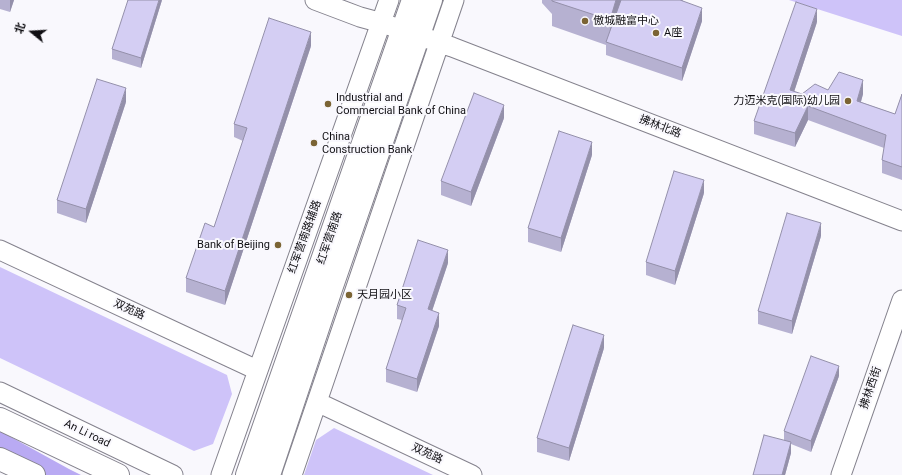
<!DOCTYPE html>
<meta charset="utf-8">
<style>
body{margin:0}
#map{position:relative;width:902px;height:475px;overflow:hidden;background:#f9f8fd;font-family:Roboto,"Noto Sans SC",sans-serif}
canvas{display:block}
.north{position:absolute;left:12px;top:12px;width:40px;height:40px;-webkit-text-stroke:3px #f9f8fd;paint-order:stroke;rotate:288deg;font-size:11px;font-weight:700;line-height:16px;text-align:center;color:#100f13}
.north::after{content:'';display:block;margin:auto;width:14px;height:18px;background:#100f13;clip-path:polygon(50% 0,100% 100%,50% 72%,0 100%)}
</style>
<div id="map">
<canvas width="902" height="475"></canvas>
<div class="north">北</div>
</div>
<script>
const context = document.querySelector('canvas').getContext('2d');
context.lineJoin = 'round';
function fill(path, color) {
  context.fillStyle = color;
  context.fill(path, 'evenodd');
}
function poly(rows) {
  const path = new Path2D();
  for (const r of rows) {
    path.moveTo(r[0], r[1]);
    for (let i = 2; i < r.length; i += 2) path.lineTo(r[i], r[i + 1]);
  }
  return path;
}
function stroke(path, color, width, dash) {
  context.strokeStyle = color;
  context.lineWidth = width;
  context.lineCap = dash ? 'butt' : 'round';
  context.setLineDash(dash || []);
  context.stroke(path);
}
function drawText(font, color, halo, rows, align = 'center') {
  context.font = font + ' Roboto,"Noto Sans SC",sans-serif';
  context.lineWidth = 4;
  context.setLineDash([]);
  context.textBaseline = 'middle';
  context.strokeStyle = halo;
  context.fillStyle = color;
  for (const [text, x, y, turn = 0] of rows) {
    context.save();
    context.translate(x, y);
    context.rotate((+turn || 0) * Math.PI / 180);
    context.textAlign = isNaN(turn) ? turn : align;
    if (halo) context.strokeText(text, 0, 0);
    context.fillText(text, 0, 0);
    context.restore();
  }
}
const green = poly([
 [789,0,902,0,902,36],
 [0,267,227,375,232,394,213,444,194,451,0,358],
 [334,428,433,475,304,475,316,440]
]);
const forest = poly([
 [0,431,69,469,81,475,46,475,0,453]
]);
const minor = poly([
 [315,0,360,17,382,23,452,47,902,221],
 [0,250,257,370],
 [0,392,173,475],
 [317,402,472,475],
 [221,475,389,0],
 [292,475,454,0],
 [841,475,902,300]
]);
const major = poly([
 [0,419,118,475],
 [0,459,34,475],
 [247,475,413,0],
 [269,475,331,289,431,0]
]);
const wall = poly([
 [0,0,14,0,10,12,0,9],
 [162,0,141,68,112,59,112,49],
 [542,0,683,0,683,1,702,21,682,81,606,55,606,45,552,26,552,14,542,3],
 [817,22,794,92,802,94,828,90,863,94,861,102,895,114,902,94,902,180,882,173,882,160,884,148,808,120,795,147,754,134,754,121],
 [311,46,225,305,186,292,186,278,214,227,243,141,234,137,234,124],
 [126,102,86,223,57,213,57,200],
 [504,118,471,206,441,195,441,181],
 [592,155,561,252,528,242,528,228],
 [704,193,675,285,646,275,646,262],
 [821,236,792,334,758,324,758,311],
 [448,263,432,311,439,326,417,392,386,382,386,369,402,320,397,319,397,305],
 [604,348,569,461,537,452,537,438],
 [839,376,811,452,791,444,791,453,785,475,753,475,784,440,784,431]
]);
const shadedWall = poly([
 [10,0,14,0,10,12],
 [159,0,162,0,141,68,141,58],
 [616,0,625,0,610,43,610,20],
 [702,8,702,21,682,81,682,68],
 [817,9,817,22,790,104,790,90],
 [311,32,311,46,225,305,225,291],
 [863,80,863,94,857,115,857,101],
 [126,88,126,102,86,223,86,209],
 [504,105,504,118,471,206,471,192],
 [808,106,808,120,795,147,795,133],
 [592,142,592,155,561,252,561,238],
 [704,180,704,193,675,285,675,271],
 [821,223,821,236,792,334,792,321],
 [448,250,448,263,428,323,428,309],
 [439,313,439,326,417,392,417,379],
 [604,335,604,348,569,461,569,448],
 [839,366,839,376,811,452,811,441],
 [791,442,791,453,785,475,782,475]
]);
const building = poly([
 [128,0,159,0,141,58,112,49,128,0],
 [552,0,616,0,610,20,552,1,552,0],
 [621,0,680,0,702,8,682,68,606,42,621,0],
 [796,2,817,9,790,90,802,94,815,84,828,90,839,72,863,80,857,101,895,114,902,94,902,167,882,160,886,135,808,106,795,133,754,121,796,2],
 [269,18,311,32,225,291,186,278,205,223,214,227,247,128,234,124,269,18],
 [97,79,126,88,86,209,57,200,97,79],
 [474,93,504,105,471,192,441,181,474,93],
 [559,131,592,142,561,238,528,228,559,131],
 [674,171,704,180,675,271,646,262,674,171],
 [787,213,821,223,792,321,758,311,787,213],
 [418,240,448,250,428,309,439,313,417,379,386,369,406,308,397,305,418,240],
 [573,325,604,335,569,448,537,438,573,325],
 [811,356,839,366,811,441,784,431,811,356],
 [764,435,791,442,782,475,753,475,764,435]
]);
const markers = [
 [585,21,4,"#7b6434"],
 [656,33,4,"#7b6434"],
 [848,101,4,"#7b6434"],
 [328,104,4,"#7b6434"],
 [314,143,4,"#7b6434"],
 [278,245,4,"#7b6434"],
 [349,295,4,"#7b6434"]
];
const poiNames = [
 ["傲城融富中心",593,21],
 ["A座",664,33],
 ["Industrial and",336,98],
 ["Commercial Bank of China",336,111],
 ["力迈米克(国际)幼儿园",840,101,"right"],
 ["China",322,137],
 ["Construction Bank",322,150],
 ["Bank of Beijing",270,245,"right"],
 ["天月园小区",357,295]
];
const streetNames = [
 ["拂林北路",660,127,21],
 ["红军营南路辅路",305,237,-70],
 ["红军营南路",330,238,-71],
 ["双苑路",129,310,25],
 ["拂林西街",871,388,-71],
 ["An Li road",87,434,26],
 ["双苑路",427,454,25]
];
fill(green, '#cec3f9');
fill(forest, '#b9aaf3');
stroke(minor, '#84828d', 21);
stroke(major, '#84828d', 24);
stroke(minor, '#fff', 19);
stroke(major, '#fff', 22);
fill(wall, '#b6b1d1');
fill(shadedWall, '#9490aa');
fill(building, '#d4cef3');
stroke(building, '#9490aa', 1);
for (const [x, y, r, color] of markers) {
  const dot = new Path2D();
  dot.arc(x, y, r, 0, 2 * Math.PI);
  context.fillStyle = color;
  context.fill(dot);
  stroke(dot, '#f9f8fd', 1.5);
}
drawText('11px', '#100f13', '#f9f8fd', poiNames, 'left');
drawText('11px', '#100f13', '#f9f8fd', streetNames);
</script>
